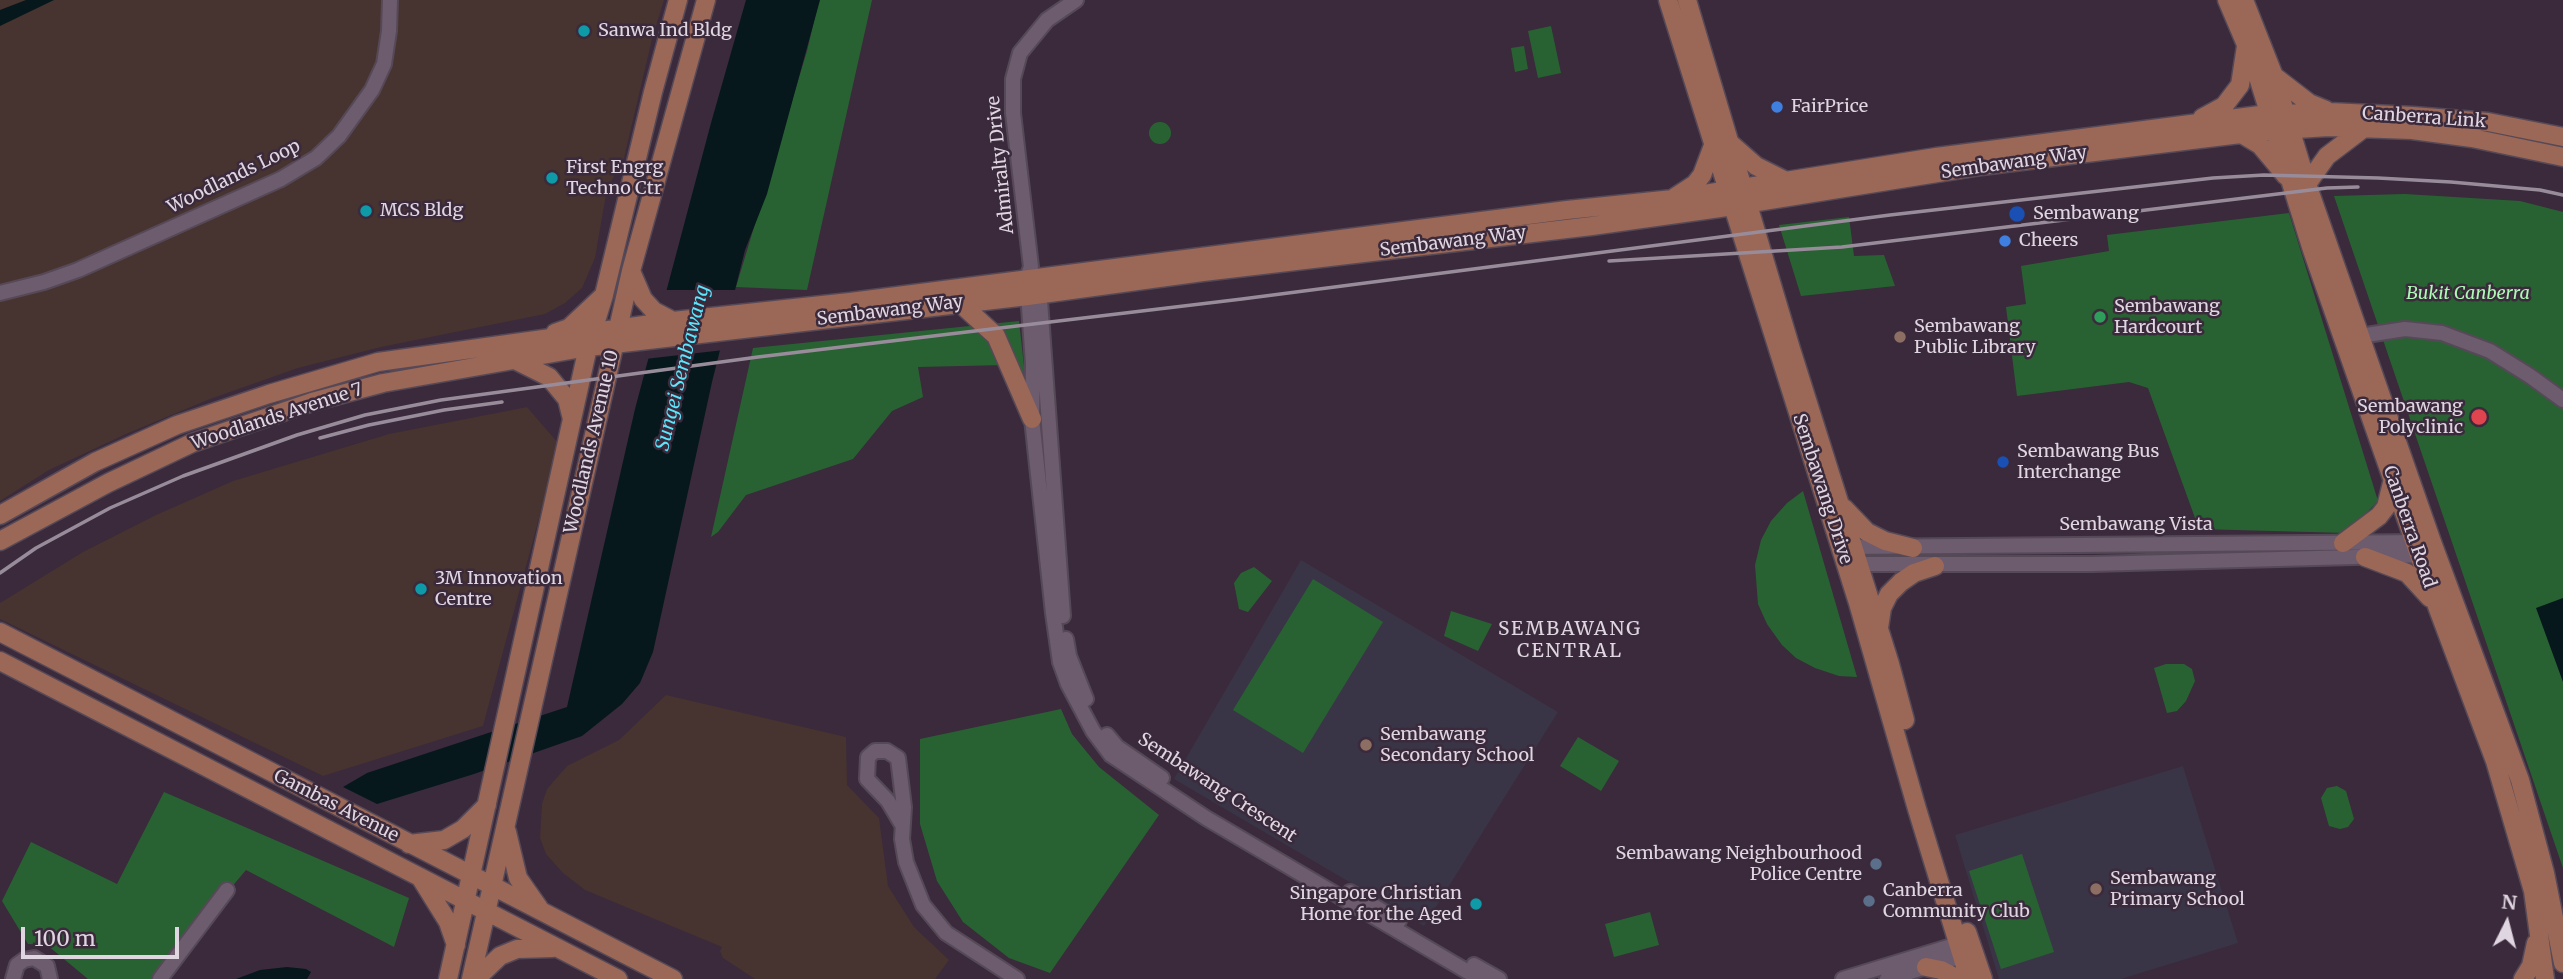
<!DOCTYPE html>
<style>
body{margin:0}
#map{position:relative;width:2563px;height:979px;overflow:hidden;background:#3a2a3c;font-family:Merriweather,serif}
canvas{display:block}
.north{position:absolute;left:2472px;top:888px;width:70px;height:70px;-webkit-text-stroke:5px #3a2a3c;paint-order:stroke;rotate:6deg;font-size:19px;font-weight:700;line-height:28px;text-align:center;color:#e0d6e1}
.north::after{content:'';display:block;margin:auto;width:24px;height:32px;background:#e0d6e1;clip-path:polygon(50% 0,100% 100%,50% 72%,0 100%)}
.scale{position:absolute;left:21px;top:927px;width:158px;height:32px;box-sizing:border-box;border:4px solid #e0d6e1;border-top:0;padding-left:9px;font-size:21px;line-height:24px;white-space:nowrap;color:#e0d6e1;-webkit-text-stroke:5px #3a2a3c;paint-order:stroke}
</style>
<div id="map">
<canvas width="2563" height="979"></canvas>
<div class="north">N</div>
<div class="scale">100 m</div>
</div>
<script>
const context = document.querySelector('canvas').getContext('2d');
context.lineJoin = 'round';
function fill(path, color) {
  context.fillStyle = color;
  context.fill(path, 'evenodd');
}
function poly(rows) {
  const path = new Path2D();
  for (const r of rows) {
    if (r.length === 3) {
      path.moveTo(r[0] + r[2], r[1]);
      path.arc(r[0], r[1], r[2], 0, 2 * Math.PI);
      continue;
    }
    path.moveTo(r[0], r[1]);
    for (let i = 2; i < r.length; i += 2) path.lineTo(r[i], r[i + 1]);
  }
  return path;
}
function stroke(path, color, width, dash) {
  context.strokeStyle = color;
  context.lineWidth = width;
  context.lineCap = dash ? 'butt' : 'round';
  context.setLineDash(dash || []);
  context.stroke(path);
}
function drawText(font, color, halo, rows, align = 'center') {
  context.font = font + ' Merriweather,serif';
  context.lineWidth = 5;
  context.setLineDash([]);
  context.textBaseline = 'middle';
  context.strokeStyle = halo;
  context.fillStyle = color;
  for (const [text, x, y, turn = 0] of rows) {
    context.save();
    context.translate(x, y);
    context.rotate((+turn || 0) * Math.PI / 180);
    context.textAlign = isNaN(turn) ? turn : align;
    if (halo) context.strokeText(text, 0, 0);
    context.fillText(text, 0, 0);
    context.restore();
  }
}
const industrial = poly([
 [0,0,664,0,652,39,624,158,607,189,595,258,582,288,565,303,545,314,381,347,298,368,210,399,126,434,49,470,0,501],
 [527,407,559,444,483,726,323,776,0,619,0,603,83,552,156,515,233,481,389,434],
 [666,695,846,737,847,785,879,818,888,886,914,927,949,960,935,979,755,979,723,958,720,951,722,947,585,890,563,873,546,854,540,838,542,804,547,789,567,766,619,740]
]);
const education = poly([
 [1301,560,1558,712,1424,926,1174,779],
 [2183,766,2238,943,2121,979,1999,979,1955,835]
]);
const green = poly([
 [819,0,872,0,807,290,736,287,807,51],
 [1551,26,1561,73,1538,78,1528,31],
 [1524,46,1528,69,1515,72,1511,48],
 [1160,133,11],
 [2405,194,2520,201,2563,212,2563,868,2334,196],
 [2289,213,2378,501,2347,533,2199,529,2148,388,2129,382,2017,396,2006,307,2026,304,2021,266,2109,251,2107,235],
 [1849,217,1854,256,1884,255,1895,286,1801,296,1779,225],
 [1019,321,1027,393,1004,365,918,367,923,397,892,411,853,459,746,495,718,532,711,537,753,348],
 [1803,491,1857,677,1839,676,1815,668,1796,658,1782,645,1767,624,1758,604,1755,565,1761,540,1771,521,1787,503],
 [1254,567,1272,581,1248,612,1239,609,1234,583,1241,573],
 [1313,579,1383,622,1303,753,1233,710],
 [1451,611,1492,624,1478,651,1444,636],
 [2166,664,2184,664,2192,669,2195,681,2186,701,2177,711,2167,713,2154,668],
 [1061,709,1072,734,1099,767,1159,815,1050,973,1009,958,963,922,937,881,920,824,920,739],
 [1578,737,1619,761,1601,791,1560,766],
 [2337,786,2346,791,2354,819,2348,827,2340,829,2329,826,2321,798,2327,788],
 [164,792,409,898,394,947,246,870,154,979,88,979,47,945,28,944,2,901,31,842,117,884],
 [2022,854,2054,952,2001,969,1969,871],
 [1650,912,1659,945,1614,957,1605,924]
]);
const water = poly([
 [26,0,54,0,0,26,0,10],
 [746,0,820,0,767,194,745,250,712,382,653,652,640,683,622,704,582,736,474,774,377,804,343,787,367,773,567,707,635,409,711,123],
 [2563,598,2563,682,2536,608],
 [287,967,306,969,311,972,307,979,236,979,260,970]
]);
const pier = poly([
 [663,290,739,290,724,350,645,359]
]);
const minor = poly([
 [1076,0,1047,20,1020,53,1013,79,1013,113,1031,267,1027,278,1033,364,1032,419,1053,613,1060,662,1068,684,1093,731,1111,755,1206,818,1480,979],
 [1039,287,1063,616],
 [0,293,44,282,78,270,281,179,316,158,339,136,372,90,384,64,389,31,390,0],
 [2360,336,2405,329,2442,333,2490,351,2530,376,2563,400],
 [1846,547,2424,542],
 [1850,564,2092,564,2428,555],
 [1066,639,1069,656,1086,699],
 [1107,735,1117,747,1162,778],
 [901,823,888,801,867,779,868,757,875,751,887,751,898,758,904,807,902,839,906,862,923,905,946,933,1017,979],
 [1350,892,1399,921],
 [1474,965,1499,979],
 [13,979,17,965,24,960,34,958,47,966,50,979],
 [160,979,227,890],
 [1843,979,1968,941],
 [1887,979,1972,953]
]);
const major = poly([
 [1668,0,1858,603,1917,809,1969,979],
 [1687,0,1791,349,1890,664,1905,720],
 [2227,0,2253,61,2312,250,2438,609,2495,761,2533,891,2545,979],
 [2244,0,2274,76,2307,184,2432,542,2520,780,2545,873,2563,963],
 [2274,76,2309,103,2326,110],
 [2202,118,2224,106,2240,85,2246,46],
 [2240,133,2260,145,2286,176],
 [1731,144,1756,166,1788,182],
 [2307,184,2327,156,2364,128],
 [1675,197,1695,184,1702,175,1714,143],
 [631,271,643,299,654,311,673,321],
 [960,303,996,336,1032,419],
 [555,333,569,328,602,297],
 [517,361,549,377,567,399,572,419],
 [1844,508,1867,532,1885,541,1913,548],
 [0,515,95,462,177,425,269,394,378,362,673,321,850,302,1567,210,1673,199,1936,157,2260,115,2330,112,2413,116,2488,122,2563,137],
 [0,541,108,483,192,443,312,402,383,383,588,347,1028,296,1203,272,1592,226,1720,208,1981,166,2265,131,2329,127,2412,130,2472,138,2563,157],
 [2343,543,2379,516,2386,507,2393,479],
 [2365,557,2407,573,2430,598],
 [1879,628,1882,608,1889,594,1901,582,1914,573,1935,566],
 [0,632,673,979],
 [0,661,618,979],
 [507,832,518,878,539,908],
 [409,844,444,840,463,829,487,805],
 [420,877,448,922,456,945],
 [1967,932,1983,979],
 [1926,967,1941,970,1958,979],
 [448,979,588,347,604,295,653,92,678,0],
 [471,979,631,271,706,0],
 [476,979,500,956,517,949,553,948],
 [2523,979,2531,966,2536,943]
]);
const rail = poly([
 [1609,261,1842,247,2327,188,2358,187],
 [320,438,369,425,444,410,502,402],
 [0,573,36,548,110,508,183,476,297,435,365,415,441,400,758,357,1242,299,1890,215,2213,178,2264,175,2378,178,2451,182,2540,190,2563,195]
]);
const markers = [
 [584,31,7,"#0f9aa8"],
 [1777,107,7,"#3f7fe0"],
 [552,178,7,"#0f9aa8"],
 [366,211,7,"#0f9aa8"],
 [2017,214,9,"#1a4fb4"],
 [2005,241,7,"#3f7fe0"],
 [2100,317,7,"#2e9e5b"],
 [1900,337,7,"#8d6e63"],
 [2479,417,9,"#e0444e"],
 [2003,462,7,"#1a4fb4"],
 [421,589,7,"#0f9aa8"],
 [1366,745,7,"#8d6e63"],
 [1876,864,7,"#5c6f8a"],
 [2096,889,7,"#8d6e63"],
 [1869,901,7,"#5c6f8a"],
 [1476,904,7,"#0f9aa8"]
];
const poiNames = [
 ["Sanwa Ind Bldg",598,31],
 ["FairPrice",1791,107],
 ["First Engrg",566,168],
 ["Techno Ctr",566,189],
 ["MCS Bldg",380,211],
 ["Sembawang",2033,214],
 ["Cheers",2019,241],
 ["Sembawang",2114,307],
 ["Hardcourt",2114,328],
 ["Sembawang",1914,327],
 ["Public Library",1914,348],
 ["Sembawang",2463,407,"right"],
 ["Polyclinic",2463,428,"right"],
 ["Sembawang Bus",2017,452],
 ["Interchange",2017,473],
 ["3M Innovation",435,579],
 ["Centre",435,600],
 ["Sembawang",1380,735],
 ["Secondary School",1380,756],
 ["Sembawang Neighbourhood",1862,854,"right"],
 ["Police Centre",1862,875,"right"],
 ["Sembawang",2110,879],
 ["Primary School",2110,900],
 ["Canberra",1883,891],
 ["Community Club",1883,912],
 ["Singapore Christian",1462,894,"right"],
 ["Home for the Aged",1462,915,"right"]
];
const streetNames = [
 ["Canberra Link",2424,118,4],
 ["Sembawang Way",2014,163,-8],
 ["Admiralty Drive",1001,165,-96],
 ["Woodlands Loop",234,177,-26],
 ["Sembawang Way",1453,242,-7],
 ["Sembawang Way",890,311,-7],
 ["Woodlands Avenue 7",277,417,-18],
 ["Woodlands Avenue 10",592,442,-77],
 ["Sembawang Drive",1822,489,72],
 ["Sembawang Vista",2136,525],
 ["Canberra Road",2409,527,71],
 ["Sembawang Crescent",1217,788,33],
 ["Gambas Avenue",336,806,27]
];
const parkNames = [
 ["Bukit Canberra",2468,294]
];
const waterNames = [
 ["Sungei Sembawang",683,368,-76]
];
const neighbourhoodNames = [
 ["SEMBAWANG",1570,630],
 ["CENTRAL",1570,652]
];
fill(industrial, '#47332f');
fill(education, '#393547');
fill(green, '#296232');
fill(water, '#06181b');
fill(pier, '#3a2a3c');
stroke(minor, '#564957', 18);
stroke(major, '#564957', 21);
stroke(minor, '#6d5b6e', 14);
stroke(major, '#9b6756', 18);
stroke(rail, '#998c9a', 3.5);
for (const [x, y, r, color] of markers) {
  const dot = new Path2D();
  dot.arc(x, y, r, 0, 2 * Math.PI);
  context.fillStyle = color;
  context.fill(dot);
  stroke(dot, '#3a2a3c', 2.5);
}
drawText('18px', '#e0d6e1', '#3a2a3c', poiNames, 'left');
drawText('18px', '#e0d6e1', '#3a2a3c', streetNames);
drawText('italic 18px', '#adfab4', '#3a2a3c', parkNames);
drawText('italic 19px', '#5be6fc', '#3a2a3c', waterNames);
context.letterSpacing = '2px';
drawText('19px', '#e0d6e1', '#3a2a3c', neighbourhoodNames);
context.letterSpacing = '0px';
</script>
